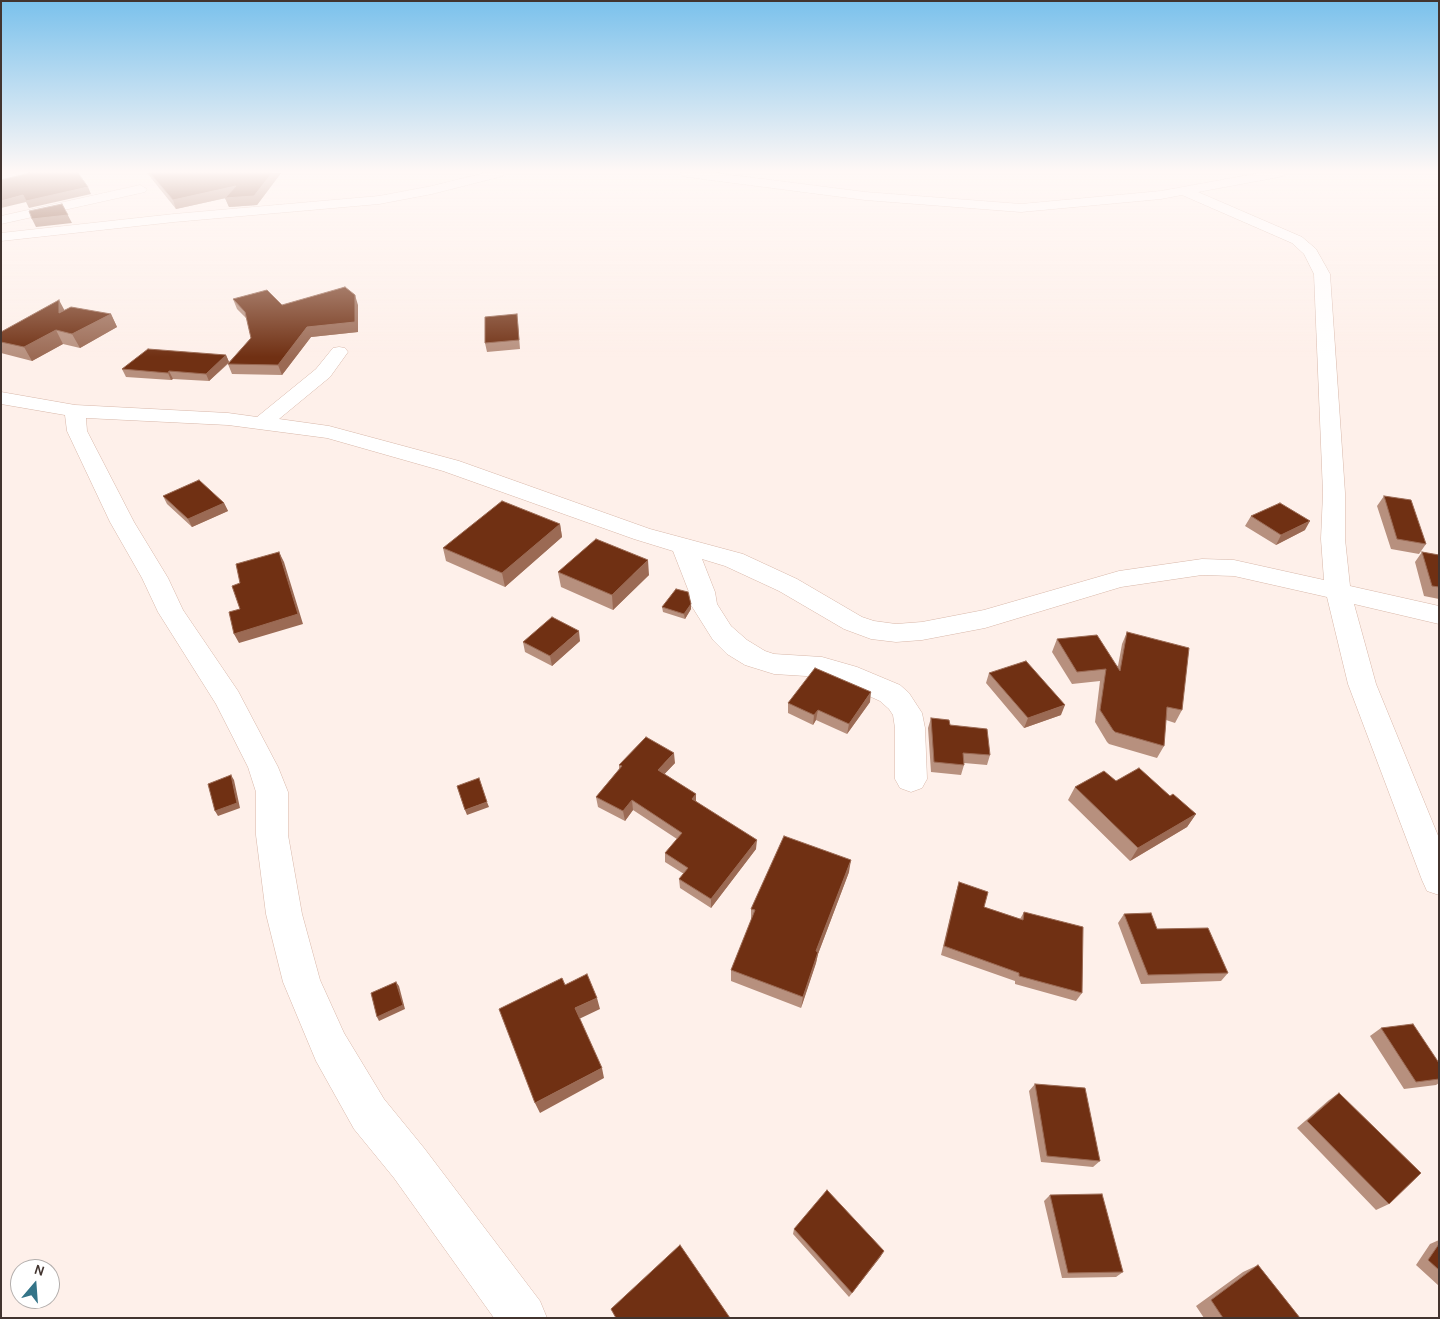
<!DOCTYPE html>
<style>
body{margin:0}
#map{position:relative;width:1440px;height:1319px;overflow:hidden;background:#fef0ea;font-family:Karla,sans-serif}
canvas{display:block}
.frame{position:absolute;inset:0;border:2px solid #42342f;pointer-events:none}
.north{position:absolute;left:10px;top:1259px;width:50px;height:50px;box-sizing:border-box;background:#fff;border:1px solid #b3aeac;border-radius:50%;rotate:18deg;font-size:14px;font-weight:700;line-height:20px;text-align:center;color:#42342f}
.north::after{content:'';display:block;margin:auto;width:18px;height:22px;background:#347488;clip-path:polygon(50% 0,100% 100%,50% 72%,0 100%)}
</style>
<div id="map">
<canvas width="1440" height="1319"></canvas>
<div class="frame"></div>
<div class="north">N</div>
</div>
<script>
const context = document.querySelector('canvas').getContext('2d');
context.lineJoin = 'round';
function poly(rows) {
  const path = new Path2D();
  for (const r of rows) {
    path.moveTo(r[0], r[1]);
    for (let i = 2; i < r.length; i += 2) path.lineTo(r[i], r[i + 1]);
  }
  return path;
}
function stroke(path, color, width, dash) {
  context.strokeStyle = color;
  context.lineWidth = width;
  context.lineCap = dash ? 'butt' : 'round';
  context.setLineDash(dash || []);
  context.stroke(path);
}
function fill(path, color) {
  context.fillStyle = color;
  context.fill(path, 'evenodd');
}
const minor = poly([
 [484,173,504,173,503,176,432,194,379,204,174,222,1,241,1,233,174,214,379,196,432,186,484,173],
 [681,173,716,173,865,192,1021,204,1161,191,1259,173,1285,173,1284,176,1279,177,1198,192,1302,237,1316,249,1330,274,1345,493,1345,539,1350,586,1439,606,1439,624,1354,604,1376,684,1439,838,1439,895,1427,891,1422,880,1348,684,1327,597,1234,576,1202,575,1121,587,985,628,922,640,896,642,871,639,844,629,779,591,725,566,702,559,715,592,717,604,731,626,747,640,765,651,774,654,822,657,857,667,900,685,909,693,922,713,925,728,927,779,922,788,911,792,900,788,895,779,895,728,893,715,889,709,880,701,838,682,822,677,774,674,745,665,727,654,713,640,691,605,689,592,673,551,634,539,443,471,327,438,228,425,86,418,87,431,134,522,168,578,183,610,238,691,278,767,288,792,288,835,302,914,320,980,344,1033,384,1099,424,1148,540,1301,547,1318,494,1318,394,1178,354,1129,316,1061,283,982,266,914,256,835,256,792,248,767,216,704,158,612,142,578,110,522,67,431,65,415,1,404,1,392,75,405,228,413,257,417,316,369,333,348,339,347,345,348,348,352,330,377,279,419,329,426,459,461,650,529,743,554,797,579,862,617,874,621,896,624,922,622,984,610,1119,571,1202,559,1234,560,1324,580,1321,539,1323,493,1314,274,1304,254,1292,243,1182,195,1161,199,1021,212,865,200,687,177,682,176,681,173],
 [140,185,147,189,145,192,1,224,1,216,140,185]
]);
const secondary = poly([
 [1,173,17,173,16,176,1,179,1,173]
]);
const wall = poly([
 [147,173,281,173,257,205,229,207,225,198,226,198,176,209],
 [233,299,282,305,358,305,358,332,311,337,282,375,232,374,228,364,229,363,209,381,173,379,171,380,126,377,122,369,226,355,229,362,251,338,247,319,237,309],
 [65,310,111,314,117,327,80,348,63,344,32,361,1,353,1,332],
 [518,323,520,349,487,352,485,343],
 [163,496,224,503,228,511,192,527,167,504],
 [1384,496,1426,544,1419,554,1391,549,1377,506],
 [1251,516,1305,530,1276,545,1245,526],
 [560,524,562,537,505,587,446,561,443,548],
 [1422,552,1439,555,1439,599,1424,596,1415,562],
 [558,572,649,575,613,610,561,587],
 [691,604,691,609,685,619,663,612,662,607],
 [1127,632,1182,710,1175,723,1166,720,1164,746,1157,758,1109,744,1107,742,1095,722,1100,681,1072,684,1052,652,1057,639,1118,666,1122,644],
 [580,641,552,666,525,652,523,642],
 [989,673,1061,715,1024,728,986,683],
 [870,702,847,734,816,720,813,725,788,713,788,703],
 [931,718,950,725,990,755,987,765,964,763,964,765,961,775,931,772,928,728],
 [675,763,664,774,696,794,696,801,756,849,711,908,680,888,679,879,684,874,665,862,665,853,677,839,633,810,625,821,598,807,596,797,619,769,619,765],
 [1116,781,1170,796,1196,814,1187,827,1130,861,1068,800,1075,787],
 [849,872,818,954,816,963,801,1008,731,981,731,970,751,921,751,909],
 [959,882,984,907,1020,919,1024,912,1082,993,1076,1001,1015,984,1015,981,941,955,956,892],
 [1124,914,1157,929,1228,973,1221,981,1141,984,1118,923],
 [1381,1028,1439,1063,1439,1083,1436,1085,1404,1089,1370,1036],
 [1035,1084,1100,1161,1093,1167,1041,1162,1029,1091],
 [1339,1093,1389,1204,1376,1210,1297,1128,1329,1100],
 [1050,1195,1123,1272,1116,1277,1062,1278,1044,1201],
 [794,1229,881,1256,849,1297,793,1234],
 [1439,1240,1439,1286,1416,1265,1430,1244],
 [1258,1265,1300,1318,1204,1318,1196,1306,1243,1272]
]);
const shadedWall = poly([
 [272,173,281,173,257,205,229,207,225,198],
 [236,186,239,195,176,209,173,200],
 [88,187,91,194,29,208,26,202,1,208,1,201,23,195],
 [62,204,72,223,36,227,32,219],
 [355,295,358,305,358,332,311,337,282,375,278,365,307,327],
 [59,300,66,313,59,313],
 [111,314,117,327,80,348,72,334],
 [56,330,63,344,32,361,24,347],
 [226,355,229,362,209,381,206,374],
 [169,371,173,379,171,380,168,373],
 [224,503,228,511,192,527,188,519],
 [1310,521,1305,530,1276,545,1281,535],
 [560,524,562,537,505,587,502,573],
 [279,552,284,562,303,624,239,643,234,634],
 [648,560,649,575,613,610,612,595],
 [691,604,691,609,685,619,684,614],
 [579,631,580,641,552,666,550,656],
 [871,692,870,702,847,734,849,724],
 [1065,705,1061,715,1024,728,1028,718],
 [818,710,816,720,813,725,814,715],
 [674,753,675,763,659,780,658,770],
 [231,775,234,780,240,808,218,816,215,811],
 [696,794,696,804,692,799],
 [632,800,633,810,625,821,623,811],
 [487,802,489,807,467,815,465,810],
 [1196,814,1187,827,1130,861,1138,848],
 [757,840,756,849,711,908,711,899],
 [851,860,849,872,818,954,816,963,801,1008,803,997,816,951],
 [396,982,399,986,405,1009,379,1021,377,1017],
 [597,998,600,1009,579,1019,575,1008],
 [602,1068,604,1078,540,1113,535,1103],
 [884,1251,881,1256,849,1297,852,1293]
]);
const building = poly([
 [29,173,78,173,88,187,26,201,23,195,1,201,1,180,30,173,29,173],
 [150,173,272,173,254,196,225,198,236,186,173,200,150,173],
 [62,204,68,215,32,219,29,211,62,204],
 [345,287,355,295,355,322,307,327,278,365,228,364,251,338,245,312,233,299,267,290,282,305,345,287],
 [59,300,59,313,71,307,111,314,72,334,56,330,24,347,1,342,1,332,59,300],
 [517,314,519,340,485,343,485,317,517,314],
 [148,349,226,355,206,374,169,371,168,373,122,369,148,349],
 [199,480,224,503,188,519,163,496,199,480],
 [1384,496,1411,500,1426,544,1397,539,1384,496],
 [502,501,560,524,502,573,443,548,502,501],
 [1280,503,1310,521,1281,535,1251,516,1280,503],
 [596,539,648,560,612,595,558,572,596,539],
 [279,552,298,614,234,634,229,612,240,609,232,586,240,583,236,564,279,552],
 [1422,552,1439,555,1439,587,1432,586,1422,552],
 [676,589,688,592,691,604,684,614,662,607,676,589],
 [552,617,579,631,550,656,523,642,552,617],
 [1127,632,1189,648,1182,710,1167,707,1164,746,1115,732,1113,730,1100,710,1106,669,1077,672,1057,639,1097,635,1120,671,1127,632],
 [1026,661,1065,705,1028,718,989,673,1026,661],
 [815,668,871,692,849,724,818,710,814,715,788,703,815,668],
 [931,718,949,720,950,725,987,729,990,755,963,753,964,765,934,762,931,718],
 [646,737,674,753,658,770,696,794,692,799,757,840,711,899,679,879,688,868,665,853,682,833,632,800,623,811,596,797,622,766,619,765,646,737],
 [1139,768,1170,796,1173,794,1196,814,1138,848,1075,787,1104,771,1116,781,1139,768],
 [231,775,237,803,215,811,208,784,231,775],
 [479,778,487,802,465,810,457,786,479,778],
 [784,836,851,860,816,951,818,952,803,997,731,970,755,910,751,909,784,836],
 [959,882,988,892,984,907,1023,920,1024,912,1083,927,1082,993,1019,976,1019,973,944,946,959,882],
 [1151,913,1157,929,1208,928,1228,973,1148,975,1124,914,1151,913],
 [587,974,597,998,575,1008,602,1068,535,1103,499,1009,562,978,565,985,587,974],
 [396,982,403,1005,377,1017,371,993,396,982],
 [1413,1024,1439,1063,1439,1079,1416,1082,1381,1028,1413,1024],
 [1035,1084,1085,1088,1100,1161,1047,1156,1035,1084],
 [1339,1093,1421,1173,1389,1204,1307,1121,1339,1093],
 [827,1190,884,1251,852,1293,794,1229,827,1190],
 [1102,1194,1123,1272,1068,1273,1050,1195,1102,1194],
 [1439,1244,1439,1270,1428,1260,1439,1244],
 [680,1245,730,1318,616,1318,611,1309,680,1245],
 [1258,1265,1300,1318,1223,1318,1211,1300,1258,1265]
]);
stroke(minor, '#d8b7a9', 1);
stroke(secondary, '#d8b7a9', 1);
fill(minor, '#fff');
fill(secondary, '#fff');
fill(wall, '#b7907e');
fill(shadedWall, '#9b6a54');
fill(building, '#703013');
stroke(building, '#9b6a54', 1);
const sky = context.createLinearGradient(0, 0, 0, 357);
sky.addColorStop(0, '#7ac1ec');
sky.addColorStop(0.48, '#fff8f6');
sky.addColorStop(1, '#fff8f600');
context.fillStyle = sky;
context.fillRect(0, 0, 1440, 357);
</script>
